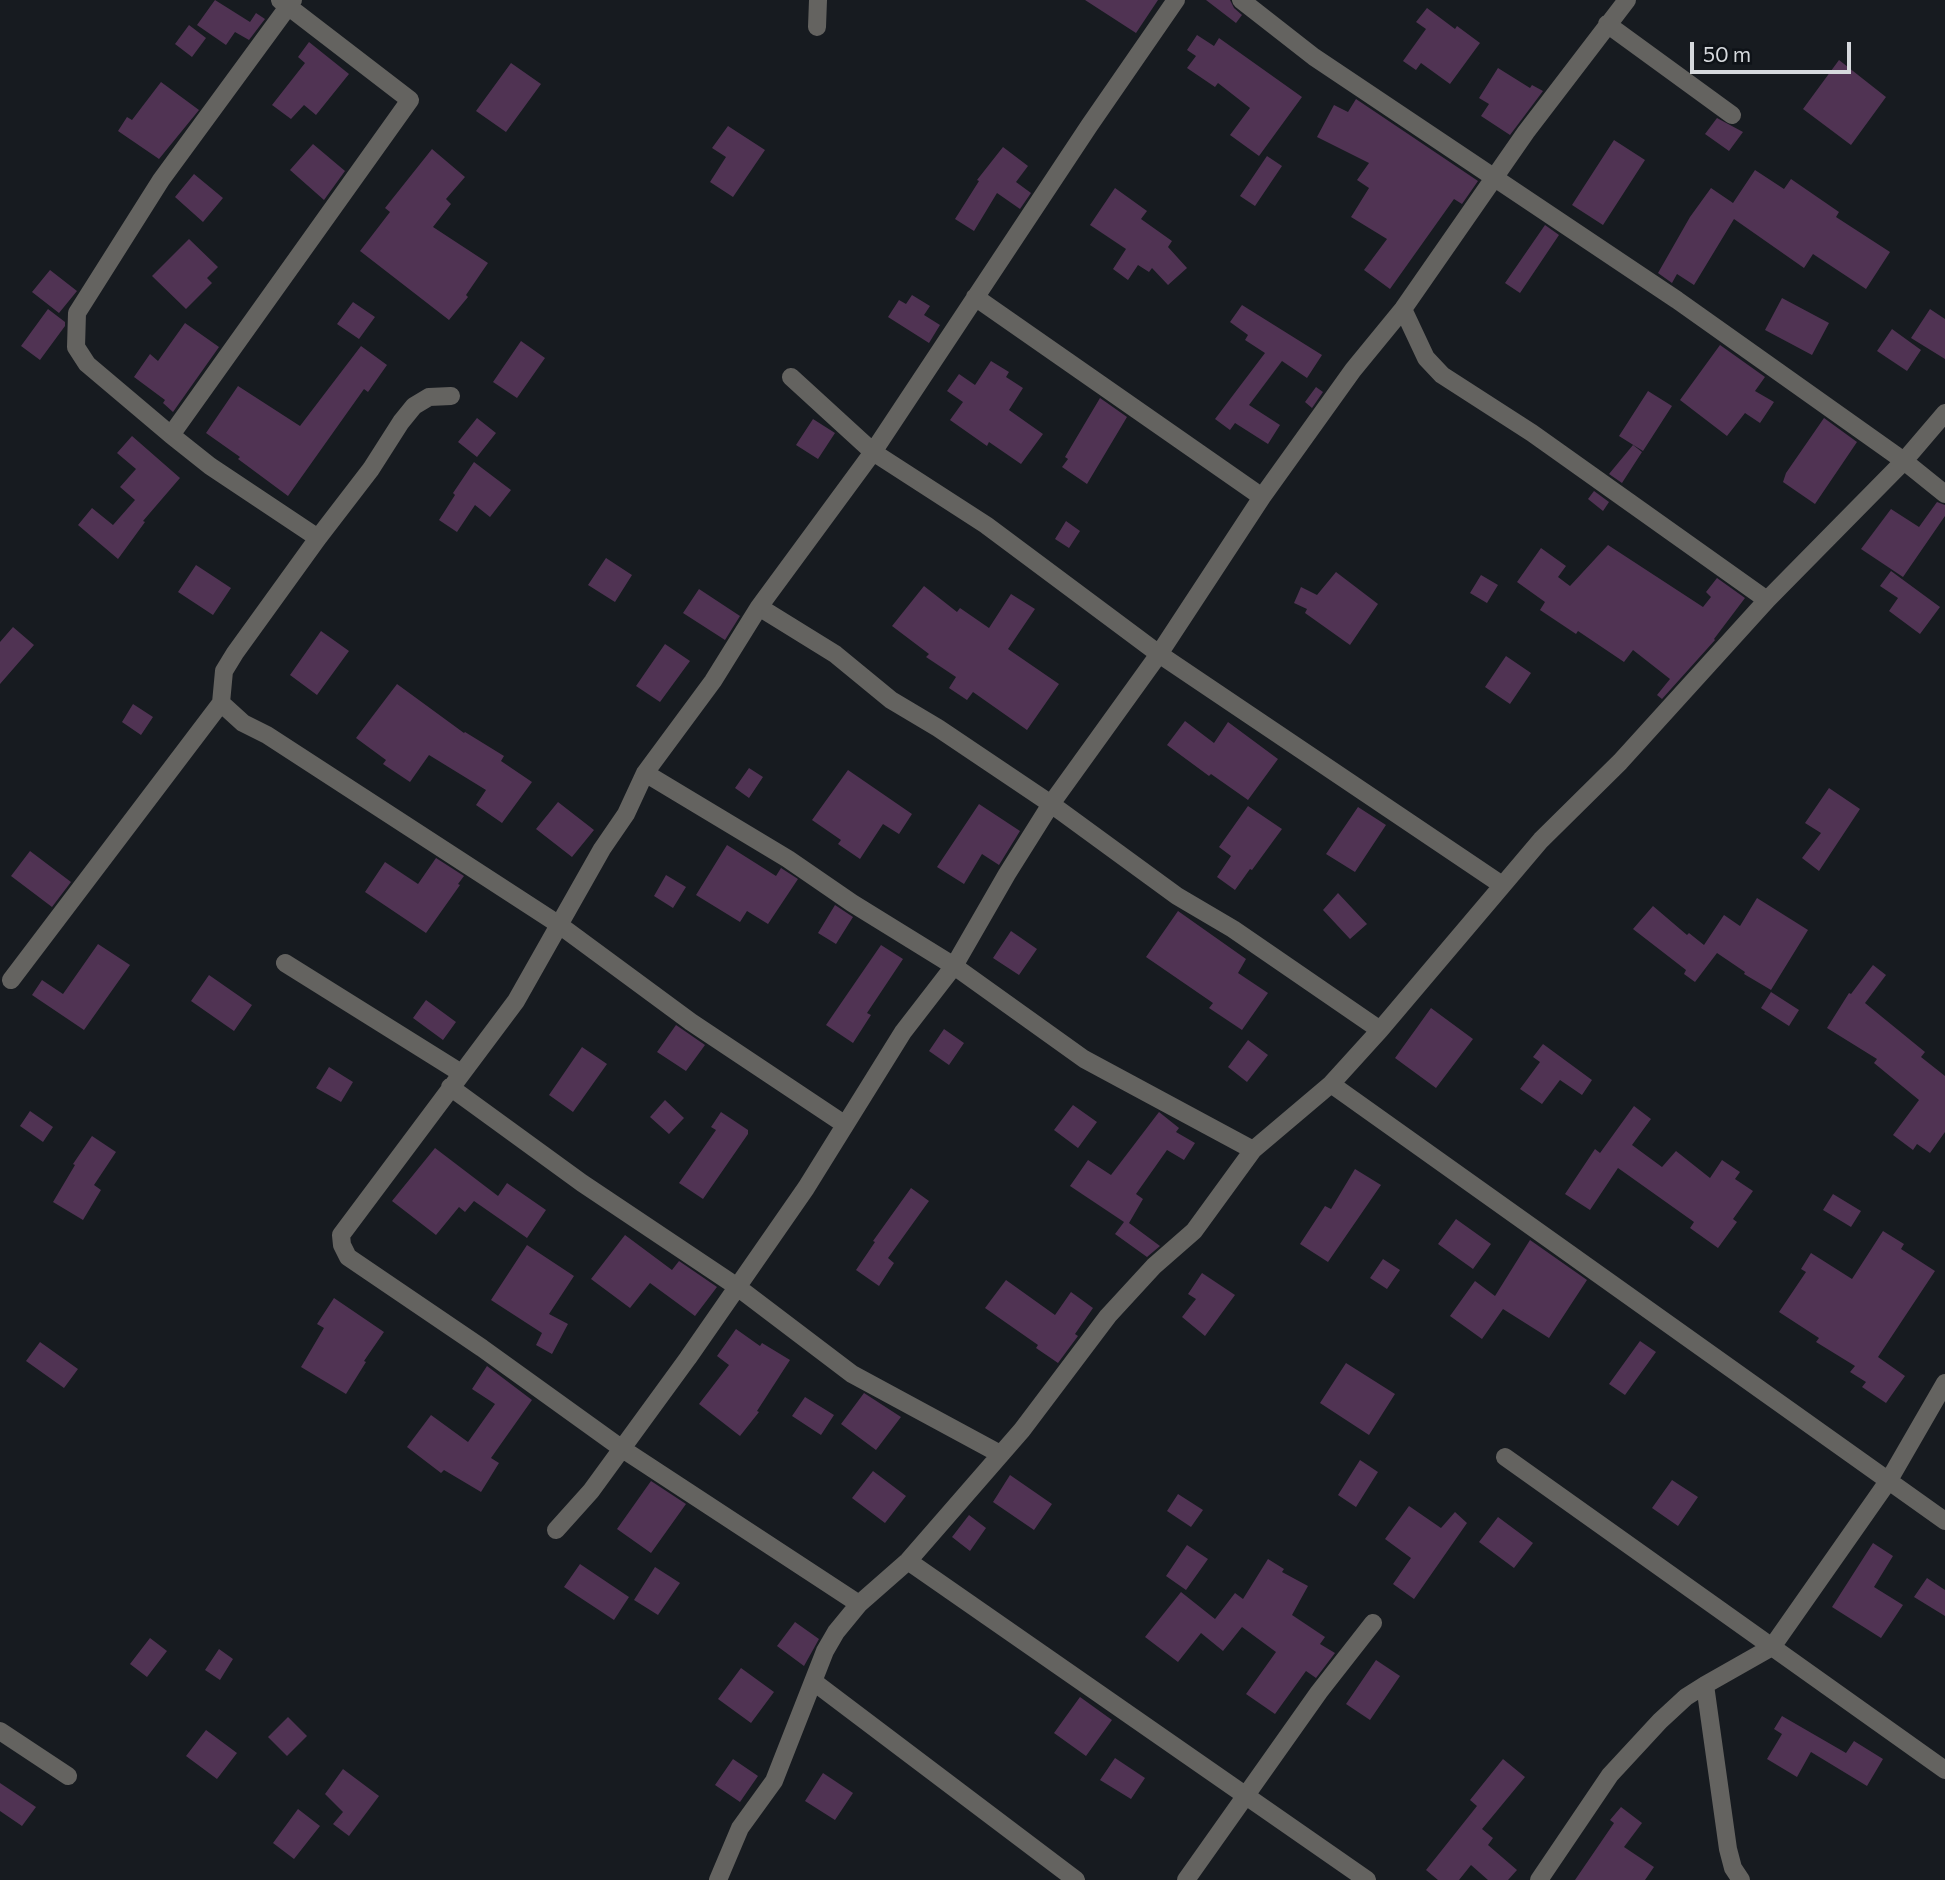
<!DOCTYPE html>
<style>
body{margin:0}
#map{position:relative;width:1945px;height:1880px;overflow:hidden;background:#171b20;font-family:Commissioner,sans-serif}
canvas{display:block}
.scale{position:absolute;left:1690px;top:42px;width:161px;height:32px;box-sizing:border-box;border:4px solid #d6d9dd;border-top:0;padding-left:9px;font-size:21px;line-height:24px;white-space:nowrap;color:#d6d9dd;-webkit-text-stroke:5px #0e1217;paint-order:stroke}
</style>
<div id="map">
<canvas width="1945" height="1880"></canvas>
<div class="scale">50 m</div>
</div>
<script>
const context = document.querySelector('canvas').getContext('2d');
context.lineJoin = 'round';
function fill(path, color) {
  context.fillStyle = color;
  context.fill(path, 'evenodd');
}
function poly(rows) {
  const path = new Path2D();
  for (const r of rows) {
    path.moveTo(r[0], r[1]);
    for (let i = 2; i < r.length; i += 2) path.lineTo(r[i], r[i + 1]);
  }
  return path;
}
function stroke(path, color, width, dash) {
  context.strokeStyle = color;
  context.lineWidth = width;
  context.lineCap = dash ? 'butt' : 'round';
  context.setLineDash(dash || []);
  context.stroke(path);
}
const building = poly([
 [215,0,250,22,256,13,265,19,249,40,235,32,226,45,197,25],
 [1085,0,1158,0,1136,33],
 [1206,0,1230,0,1234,8,1242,15,1236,23],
 [1427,8,1455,29,1457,26,1480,43,1450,84,1421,63,1416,70,1403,61,1426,29,1416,22],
 [189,25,206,38,192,57,175,44],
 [1197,35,1214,46,1219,38,1302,97,1259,156,1230,135,1250,108,1218,83,1215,87,1187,68,1196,56,1187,50],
 [309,42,349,74,316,115,304,105,291,119,272,105,305,63,298,57],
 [1839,60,1886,97,1851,145,1803,109],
 [511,63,541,84,506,132,476,111],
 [1498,68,1530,88,1532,85,1543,91,1510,135,1481,116,1489,104,1479,98],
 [161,82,199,110,159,159,118,131,127,117,132,120],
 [1356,99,1478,181,1462,204,1454,199,1390,289,1364,270,1387,239,1351,217,1369,188,1357,180,1369,163,1317,137,1334,105,1348,112],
 [1717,118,1743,132,1729,151,1705,134],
 [728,126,765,150,733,197,710,182,726,157,712,148],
 [1614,140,1645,160,1603,225,1572,205],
 [313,144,345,171,324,200,290,170],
 [1003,147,1028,166,1016,182,1031,193,1020,209,997,193,974,231,955,219,979,181,977,180],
 [432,149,465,177,446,199,451,204,433,227,488,263,466,295,468,297,449,320,360,251,390,212,385,208],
 [1267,156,1282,166,1255,206,1240,196],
 [1755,170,1784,189,1791,179,1839,212,1836,217,1890,252,1866,289,1813,254,1804,268,1734,219,1694,285,1677,274,1672,283,1658,273,1690,217,1711,188,1733,203],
 [194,174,223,198,203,222,175,197],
 [1115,188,1147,211,1141,219,1172,241,1168,247,1187,268,1168,285,1152,268,1149,272,1138,265,1128,280,1113,269,1126,249,1090,225],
 [1545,225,1559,235,1520,293,1505,283],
 [189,239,218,267,207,278,212,283,186,309,152,276],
 [50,270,77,291,59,313,32,292],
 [912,295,930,306,924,315,940,325,929,343,888,317,899,300,906,304],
 [1782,298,1829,323,1812,355,1765,330],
 [353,302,375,317,359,339,337,324],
 [1242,305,1322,355,1307,378,1282,361,1249,405,1280,425,1268,444,1235,423,1230,430,1215,419,1265,353,1245,340,1248,335,1230,322],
 [48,309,65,322,65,326,40,360,21,346],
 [1930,309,1945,319,1945,359,1911,338],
 [185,323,219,347,173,412,163,403,165,400,134,377,150,354,158,361],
 [1892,329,1921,350,1907,371,1877,351],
 [521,341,545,358,517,398,493,382],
 [1720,345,1765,377,1755,391,1774,402,1760,423,1745,413,1727,436,1680,400],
 [361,346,387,365,368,392,364,389,288,496,238,459,240,457,206,433,238,386,300,426],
 [991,361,1009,372,1006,377,1023,388,1009,410,1043,434,1021,464,989,442,987,446,950,420,963,402,947,391,959,374,975,385],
 [1316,387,1323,392,1312,408,1305,402],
 [1648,391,1672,406,1643,451,1619,436],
 [1100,398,1127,417,1087,484,1062,467,1068,459,1065,457],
 [477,418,496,433,477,457,458,442],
 [1824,418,1857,442,1815,504,1783,482,1786,473],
 [813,419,835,433,818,459,796,445],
 [132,436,180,478,143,521,145,522,118,559,78,525,92,508,113,525,135,500,120,487,136,469,117,453],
 [1633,445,1642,452,1622,483,1609,474],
 [474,462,511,490,490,517,475,505,457,532,439,520,455,495,453,493],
 [1594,491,1609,502,1603,511,1588,499],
 [1937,502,1945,505,1945,516,1903,577,1861,549,1891,509,1919,527],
 [1066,521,1080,531,1069,548,1055,539],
 [1608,545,1703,607,1711,597,1706,592,1717,578,1745,598,1714,639,1715,640,1662,699,1657,695,1670,679,1633,650,1624,662,1578,631,1576,634,1540,610,1545,602,1517,582,1541,548,1566,566,1558,577,1570,586],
 [606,558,632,575,615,602,588,585],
 [196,565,231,588,213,615,178,592],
 [1891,571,1940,607,1920,634,1889,611,1898,598,1880,586],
 [1336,572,1378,604,1350,645,1305,613,1307,609,1294,603,1301,587,1317,595],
 [1481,575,1498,585,1487,603,1470,593],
 [924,586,957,612,960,608,989,628,1011,594,1035,609,1008,649,1059,684,1027,730,973,692,967,700,949,688,956,677,926,657,929,654,892,626],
 [699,589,740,616,725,640,683,613],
 [13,627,34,645,0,684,0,642],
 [321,631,349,651,317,695,290,675],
 [665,644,690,661,660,702,636,686],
 [1506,656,1531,673,1510,704,1485,687],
 [397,684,464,733,465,732,504,756,501,761,532,782,502,823,476,805,486,790,429,755,410,782,383,764,386,760,356,738],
 [133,704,153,717,141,735,122,722],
 [1185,721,1214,743,1228,722,1278,759,1248,800,1211,774,1209,776,1167,745],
 [749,768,763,777,749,798,735,788],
 [848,770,912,814,899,834,883,824,860,859,838,844,841,840,812,820],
 [1829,788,1860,809,1819,871,1802,858,1821,833,1805,823],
 [558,802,594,830,572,857,536,829],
 [979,804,1020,831,999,865,982,854,964,884,937,867],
 [1248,806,1282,829,1252,870,1250,869,1235,890,1217,877,1231,856,1219,847],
 [1358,807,1386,825,1355,872,1326,854],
 [727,845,776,876,781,868,798,879,768,924,747,911,740,922,696,895],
 [30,851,71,882,52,907,11,876],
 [436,858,464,876,458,884,460,885,426,933,365,892,385,862,418,884],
 [666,875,686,887,673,908,654,896],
 [1338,893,1367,924,1350,939,1323,910],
 [1757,898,1808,930,1771,990,1744,974,1745,972,1717,953,1695,982,1684,974,1686,970,1633,929,1653,906,1687,935,1689,933,1704,945,1724,915,1740,926],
 [835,905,853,917,836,944,818,933],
 [1178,911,1246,959,1238,973,1268,993,1242,1030,1209,1008,1213,1003,1146,957],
 [1011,931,1037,949,1019,975,993,958],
 [98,944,130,965,84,1030,32,995,42,980,63,994],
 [881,945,903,959,867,1013,871,1015,853,1043,826,1025],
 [1873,965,1886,975,1865,1003,1925,1052,1921,1057,1945,1076,1945,1132,1930,1153,1917,1144,1913,1150,1893,1135,1919,1100,1874,1063,1877,1059,1827,1028,1849,993,1851,994],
 [209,975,252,1005,234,1031,191,1001],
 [1771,992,1799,1010,1789,1026,1761,1008],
 [426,1000,456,1022,443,1040,413,1018],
 [1431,1008,1473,1039,1436,1088,1395,1058],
 [676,1025,705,1045,686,1071,657,1052],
 [944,1029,964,1043,949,1065,929,1051],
 [1248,1040,1268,1055,1247,1082,1228,1067],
 [1543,1044,1592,1080,1582,1095,1560,1080,1542,1104,1520,1089,1540,1062,1533,1057],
 [582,1047,607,1064,573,1112,549,1095],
 [329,1067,353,1082,341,1102,316,1088],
 [665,1100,684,1118,669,1134,650,1117],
 [1073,1105,1097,1122,1078,1148,1054,1130],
 [1634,1106,1651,1119,1632,1145,1662,1167,1676,1151,1710,1178,1722,1160,1740,1172,1735,1179,1753,1191,1733,1219,1737,1222,1718,1248,1690,1228,1694,1222,1618,1168,1590,1210,1565,1194,1595,1149,1600,1153],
 [30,1111,53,1127,43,1142,20,1126],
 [721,1112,748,1130,748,1134,703,1199,679,1183,716,1130,711,1127],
 [1159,1112,1179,1128,1176,1132,1195,1143,1184,1160,1167,1150,1136,1194,1143,1199,1129,1223,1160,1246,1147,1257,1115,1234,1124,1222,1070,1186,1088,1160,1111,1175],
 [92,1136,116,1152,94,1185,101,1190,83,1220,53,1202,75,1165,73,1164],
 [435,1148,498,1196,507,1183,546,1210,527,1238,474,1201,465,1212,459,1207,436,1235,392,1201],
 [1355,1169,1381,1185,1328,1262,1300,1244,1325,1206,1331,1209],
 [911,1188,929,1201,888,1258,894,1263,879,1286,856,1270,875,1242,873,1241],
 [1833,1194,1861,1211,1851,1227,1823,1210],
 [1456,1219,1491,1244,1473,1269,1438,1244],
 [1883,1231,1904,1244,1901,1249,1935,1271,1878,1357,1905,1376,1886,1403,1862,1387,1866,1382,1850,1372,1855,1366,1816,1342,1819,1338,1779,1312,1806,1272,1801,1269,1811,1253,1852,1279],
 [625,1235,672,1270,679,1261,717,1287,695,1316,650,1283,630,1308,591,1279],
 [1530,1240,1587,1280,1549,1338,1503,1309,1482,1339,1450,1316,1475,1281,1495,1296],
 [527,1245,574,1276,549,1314,568,1324,552,1354,536,1345,542,1333,491,1300],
 [1383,1259,1400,1270,1387,1289,1370,1278],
 [1202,1273,1235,1295,1205,1336,1182,1317,1196,1299,1188,1294],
 [1006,1280,1055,1315,1071,1292,1093,1308,1075,1334,1078,1336,1058,1363,1036,1348,1038,1345,985,1308],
 [334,1298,384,1332,364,1361,366,1362,346,1394,301,1367,324,1328,317,1324],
 [736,1329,760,1346,762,1343,790,1360,757,1411,759,1412,740,1436,699,1404,729,1365,717,1356],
 [1640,1341,1656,1352,1625,1395,1609,1384],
 [40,1342,78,1369,64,1388,26,1361],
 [1346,1363,1395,1394,1369,1435,1320,1403],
 [487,1366,532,1400,491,1458,499,1463,481,1492,444,1470,441,1473,407,1447,431,1415,468,1442,495,1404,472,1389],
 [864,1393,901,1417,876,1450,841,1424],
 [805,1397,834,1415,821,1435,792,1416],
 [1360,1460,1378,1472,1356,1507,1338,1495],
 [873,1471,906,1496,885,1523,852,1498],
 [1010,1475,1052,1504,1034,1530,993,1502],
 [1672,1480,1698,1497,1678,1526,1652,1508],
 [651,1481,686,1504,651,1553,617,1529],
 [1178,1494,1203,1510,1191,1527,1167,1511],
 [1409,1506,1441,1528,1455,1512,1467,1523,1414,1599,1393,1584,1411,1558,1385,1539],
 [969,1515,986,1528,970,1551,952,1537],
 [1498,1517,1533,1543,1514,1568,1479,1542],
 [1873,1543,1893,1556,1874,1587,1903,1605,1881,1638,1832,1607],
 [1187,1545,1208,1559,1186,1590,1166,1576],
 [1268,1559,1284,1569,1282,1572,1308,1586,1292,1615,1325,1637,1320,1644,1335,1653,1316,1678,1306,1671,1275,1714,1246,1694,1276,1652,1242,1627,1223,1651,1201,1633,1178,1662,1145,1637,1181,1592,1215,1619,1235,1593,1243,1599],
 [580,1564,629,1597,614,1620,564,1587],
 [655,1567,680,1583,658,1615,634,1600],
 [1927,1578,1945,1590,1945,1616,1914,1597],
 [795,1622,819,1639,804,1666,777,1646],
 [150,1638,167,1651,147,1677,130,1664],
 [219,1649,233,1659,220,1680,205,1670],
 [1376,1660,1400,1676,1370,1720,1346,1704],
 [741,1668,774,1692,751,1723,718,1699],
 [1080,1697,1112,1720,1086,1756,1054,1733],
 [1782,1716,1846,1753,1854,1741,1883,1759,1867,1786,1811,1752,1797,1777,1767,1759,1782,1734,1774,1729],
 [288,1717,307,1736,287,1756,268,1737],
 [206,1730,237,1753,217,1779,186,1756],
 [1115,1758,1145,1778,1131,1799,1100,1780],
 [733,1759,758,1776,740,1802,715,1785],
 [1503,1759,1525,1777,1482,1829,1493,1838,1488,1845,1517,1870,1508,1880,1488,1880,1471,1865,1459,1880,1438,1880,1426,1870,1477,1806,1470,1800],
 [343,1769,379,1796,349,1836,333,1824,343,1812,325,1794],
 [823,1773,853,1793,835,1820,805,1801],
 [0,1783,36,1807,22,1826,0,1811],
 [1621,1807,1642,1823,1624,1847,1654,1867,1645,1880,1575,1880,1614,1823,1610,1820],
 [298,1809,320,1826,294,1859,273,1843]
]);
const minor = poly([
 [293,0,161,180,77,313,76,347,87,364,171,435,210,466,318,538],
 [1241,0,1314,57,1677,300,1904,461,1945,494],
 [1607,24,1732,115],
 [817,27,818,0],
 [975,297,1262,497],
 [1403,309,1426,358,1442,375,1532,433,1767,600],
 [791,377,873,452,986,525,1159,654,1502,885],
 [171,435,410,100,280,0],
 [759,607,835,654,891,700,938,728,1051,804,1177,896,1233,929,1380,1030],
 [221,703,243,723,267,735,558,924,691,1022,844,1124],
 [645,773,788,859,852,903,954,966,1084,1059,1253,1150],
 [285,963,461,1073],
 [11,980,221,703,224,671,235,653,318,538,371,469,401,422,414,406,429,397,451,396],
 [1331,1084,1945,1521],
 [450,1087,582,1183,736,1286,852,1374,1000,1454],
 [1505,1457,1945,1770],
 [556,1530,591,1491,688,1358,806,1188,903,1032,954,966,1007,874,1051,804,1159,654,1262,497,1353,370,1403,309,1526,132,1627,0],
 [908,1561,1367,1880],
 [859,1604,621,1448,482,1348,348,1257,342,1245,341,1235,516,1001,602,849,626,814,645,773,713,681,759,607,873,452,1089,126,1176,0],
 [814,1682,1076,1880],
 [1705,1685,1728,1849,1733,1868,1741,1880],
 [0,1731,68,1776],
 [718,1880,740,1828,774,1781,825,1651,836,1632,859,1604,908,1561,1022,1430,1108,1316,1154,1266,1194,1231,1253,1150,1331,1084,1380,1030,1541,840,1620,762,1767,600,1904,461,1945,413],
 [1186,1880,1319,1692,1373,1623],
 [1539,1880,1610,1775,1660,1721,1686,1697,1705,1685,1772,1647,1889,1480,1945,1383]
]);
fill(building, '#503353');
stroke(minor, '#646360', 18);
</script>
